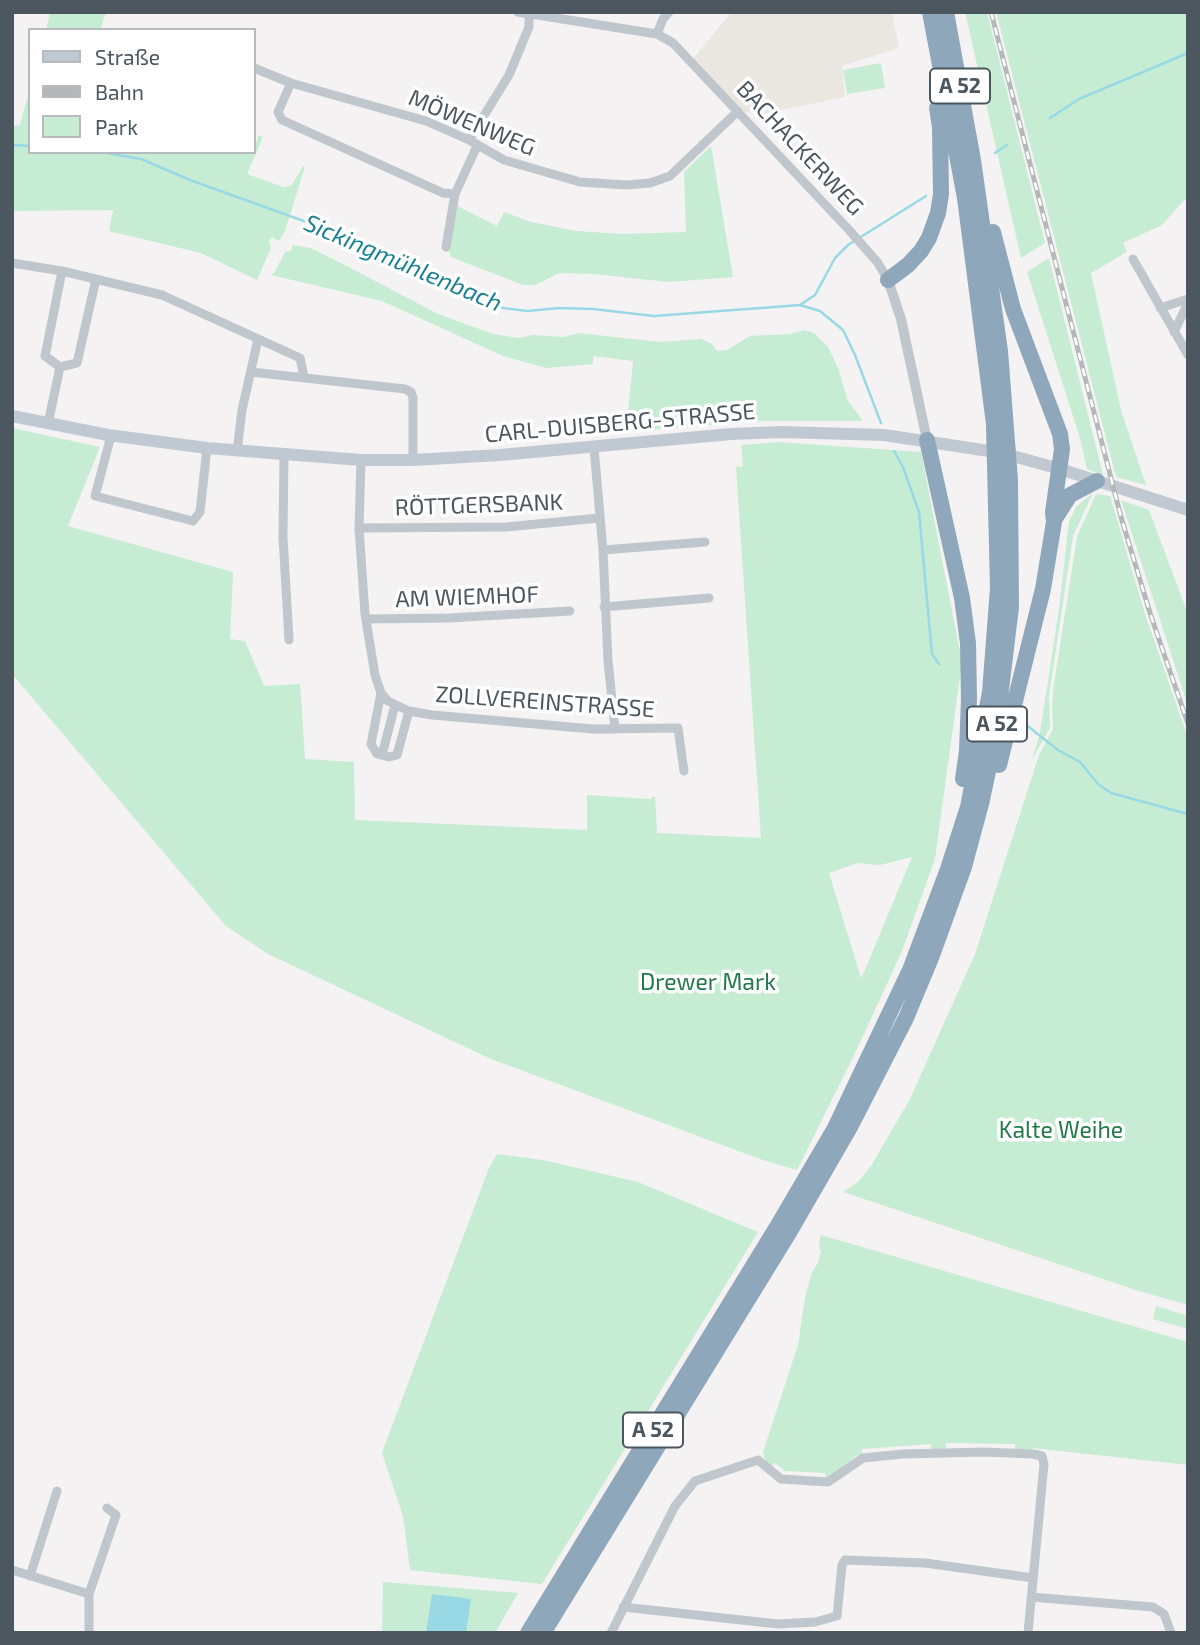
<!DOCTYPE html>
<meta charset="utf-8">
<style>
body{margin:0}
#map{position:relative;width:1200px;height:1645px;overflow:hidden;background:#f4f2f2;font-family:"Exo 2",sans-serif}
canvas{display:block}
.frame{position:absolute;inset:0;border:14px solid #4b565e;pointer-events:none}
.legend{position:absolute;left:28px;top:28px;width:228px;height:126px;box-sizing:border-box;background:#fff;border:2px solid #b7bbbf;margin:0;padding:9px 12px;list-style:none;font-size:21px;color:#4b565e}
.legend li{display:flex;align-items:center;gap:14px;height:35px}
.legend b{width:35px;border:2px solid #b7bbbf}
</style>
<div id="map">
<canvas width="1200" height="1645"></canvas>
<div class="frame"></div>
<ul class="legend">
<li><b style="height:9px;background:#c0c9d1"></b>Straße</li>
<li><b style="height:9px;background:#b5b8bb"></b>Bahn</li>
<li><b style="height:19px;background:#c6ecd3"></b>Park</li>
</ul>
</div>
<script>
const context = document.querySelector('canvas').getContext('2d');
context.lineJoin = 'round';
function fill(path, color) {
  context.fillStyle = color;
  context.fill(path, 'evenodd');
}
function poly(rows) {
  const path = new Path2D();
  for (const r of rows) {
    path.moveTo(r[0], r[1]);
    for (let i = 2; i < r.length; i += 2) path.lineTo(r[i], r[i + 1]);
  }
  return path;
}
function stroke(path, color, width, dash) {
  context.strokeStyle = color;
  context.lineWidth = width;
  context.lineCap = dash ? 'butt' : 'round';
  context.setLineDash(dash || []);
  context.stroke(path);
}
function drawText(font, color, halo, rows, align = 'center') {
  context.font = font + ' "Exo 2",sans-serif';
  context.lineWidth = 7;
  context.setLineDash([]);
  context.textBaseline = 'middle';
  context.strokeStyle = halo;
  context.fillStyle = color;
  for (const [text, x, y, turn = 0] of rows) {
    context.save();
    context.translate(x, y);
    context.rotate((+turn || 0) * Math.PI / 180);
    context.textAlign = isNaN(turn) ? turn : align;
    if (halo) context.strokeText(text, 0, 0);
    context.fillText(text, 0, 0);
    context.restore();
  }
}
const commercial = poly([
 [732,12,892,12,899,48,842,66,845,97,761,114,738,111,691,61]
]);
const green = poly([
 [50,12,106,12,100,30,46,30],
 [965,12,987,12,1045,243,1021,258],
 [996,12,1188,12,1188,196,1162,225,1123,243,1127,252,1091,273,1121,410,1146,485,1116,477],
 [881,63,885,88,847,94,843,70],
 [30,88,30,152,254,152,258,135,263,137,247,174,283,187,291,186,303,166,305,167,285,231,279,241,272,237,269,240,271,248,257,280,201,253,109,231,113,210,12,211,12,126,20,125],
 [711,146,733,277,669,282,593,274,559,273,535,285,523,285,451,257,448,249,455,205,497,226,504,212,531,222,576,231,623,234,686,232,684,172],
 [293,245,311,248,337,261,438,314,493,334,518,338,533,335,564,337,579,333,660,342,701,339,712,344,717,351,727,350,750,336,790,334,805,330,814,333,828,347,838,368,848,401,863,421,763,421,626,432,633,361,593,356,593,364,546,368,503,356,382,301,271,275,274,273,285,252,291,251],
 [1049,258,1103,475,1087,469,1080,438,1027,272],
 [12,428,100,447,68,526,233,572,230,639,245,641,264,686,300,684,305,759,354,762,355,820,587,830,587,795,650,799,655,796,657,833,761,838,736,467,743,466,741,445,779,442,921,452,962,662,935,859,902,951,858,1047,797,1170,760,1159,491,1059,268,954,226,926,12,674],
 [912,857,862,977,861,978,829,873,857,863,880,865],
 [1093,493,1073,536,1049,696,1050,728,1032,760,1040,733,1059,608,1069,522,1076,507],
 [1096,494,1110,496,1145,614,1188,738,1188,1305,1139,1291,843,1192,858,1182,871,1166,910,1099,975,954,1039,755,1053,729,1052,705,1054,684,1077,537],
 [1121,500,1149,510,1188,614,1188,706],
 [497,1154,543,1160,638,1182,758,1232,542,1584,410,1570,403,1516,382,1453,489,1168],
 [821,1235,1188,1342,1188,1465,1033,1448,1031,1451,1015,1450,1015,1444,946,1443,946,1449,931,1449,931,1444,862,1449,862,1455,856,1456,831,1477,826,1479,825,1473,785,1471,775,1463,771,1467,765,1460,763,1452,798,1345,805,1298,812,1272,818,1263,821,1252,819,1243],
 [1156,1306,1188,1316,1188,1329,1153,1319],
 [383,1582,518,1593,495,1633,382,1633]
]);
const water = poly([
 [432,1594,471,1599,466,1633,426,1633]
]);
const stream = poly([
 [1050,118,1079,99,1188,53],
 [12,145,30,146],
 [101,152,141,159,190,180,337,233,399,266,466,296,503,308,527,311,560,308,593,309,654,316,800,305,820,311,843,330,855,355,881,423],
 [995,153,1007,145],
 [800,305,815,295,835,258,848,245,926,196],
 [894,451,903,467,919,512,932,654,939,664],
 [1020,720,1058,750,1080,762,1098,784,1111,793,1188,814]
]);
const minor = poly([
 [518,12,657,34,673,43,850,231,878,263,888,280],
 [657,34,663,19,669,12],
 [254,68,291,83,426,121,469,140,504,160,580,182,627,185,650,183,670,176,738,111],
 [291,83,278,112,282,120,443,193,455,194],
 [469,140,509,75,529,27,529,12],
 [446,247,455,194,477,146],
 [1133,259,1188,355],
 [12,263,62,271,162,295,300,358,304,377],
 [62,271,45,356,60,367,77,363,96,279],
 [1160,308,1188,299],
 [1174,332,1188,303],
 [251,372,405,389,411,392,413,398,413,460],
 [48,424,60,367],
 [111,436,95,496,193,521,200,512,207,448],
 [594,448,603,550,608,661,615,729],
 [237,451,242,410,258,339],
 [284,456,283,537,289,640],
 [361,460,359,528,365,614,375,675,381,693,388,701,409,711,432,715,593,729,678,728,684,771],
 [359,528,506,527,599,518],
 [603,550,705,542],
 [604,607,709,598],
 [366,619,449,618,570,611],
 [381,693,371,744,377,754,389,757,397,755,409,711],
 [382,755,395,705],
 [12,1570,89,1594],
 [30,1576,57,1491],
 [1031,1597,1153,1607,1164,1614,1171,1633],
 [623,1607,778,1624,815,1622,837,1616,842,1565,845,1560,925,1563,1033,1578],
 [89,1633,89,1594,116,1515,107,1508],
 [611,1633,675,1506,695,1481,758,1460,781,1479,828,1482,863,1458,903,1454,984,1452,1033,1454,1042,1456,1044,1464,1028,1633]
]);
const tertiary = poly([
 [888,280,901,319,927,440]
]);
const secondary = poly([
 [12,416,108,435,207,448,361,460,413,460,500,455,731,434,782,432,884,435,1002,453,1060,469,1188,510]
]);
const motorway = poly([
 [993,232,1013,309,1060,434,1062,449,1053,512,1054,522,1043,589,999,765],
 [888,280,908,265,921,251,929,238,938,213,941,194,940,127,937,108],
 [927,440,962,598,968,643,969,699,967,751,963,779],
 [1056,517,1070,495,1097,481],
 [528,1633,777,1227,835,1128,910,970,948,869,968,807,990,692,998,588,994,424,965,198,930,12],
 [543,1633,790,1231,850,1127,906,1018,931,958,964,867,981,804,995,739,1011,607,1010,480,1000,351,973,160,946,12]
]);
const rail = poly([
 [991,12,1121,517,1150,613,1188,724]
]);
const shields = [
 [960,86,60],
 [997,724,60],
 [653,1430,60]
];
const shieldNames = [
 ["A 52",960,86],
 ["A 52",997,724],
 ["A 52",653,1430]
];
const streetNames = [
 ["MÖWENWEG",472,123,23],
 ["BACHACKERWEG",800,148,47],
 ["CARL-DUISBERG-STRASSE",620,423,-5],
 ["RÖTTGERSBANK",479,505,-2],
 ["AM WIEMHOF",467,597,-2],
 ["ZOLLVEREINSTRASSE",545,702,4]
];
const parkNames = [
 ["Drewer Mark",708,982],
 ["Kalte Weihe",1061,1130]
];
const waterNames = [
 ["Sickingmühlenbach",403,263,23]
];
fill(commercial, '#e9e7e0');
fill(green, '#c6ecd3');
fill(water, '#98d9e5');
stroke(stream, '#98d9e5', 2.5);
stroke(minor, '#bfc7cd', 9);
stroke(tertiary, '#bfc7cd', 10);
stroke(secondary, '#c0c9d1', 12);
stroke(motorway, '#8fa7bb', 16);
stroke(rail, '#b5b8bb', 5);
stroke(rail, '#fff', 2.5, [8]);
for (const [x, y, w] of shields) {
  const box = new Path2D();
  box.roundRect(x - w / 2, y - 17.5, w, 35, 5);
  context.fillStyle = '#fff';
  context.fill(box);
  stroke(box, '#4b565e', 2);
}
drawText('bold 21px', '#4b565e', null, shieldNames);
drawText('23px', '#4b565e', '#fff', streetNames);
drawText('23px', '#217a49', '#fff', parkNames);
drawText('italic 24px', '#1a8093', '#fff', waterNames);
</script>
